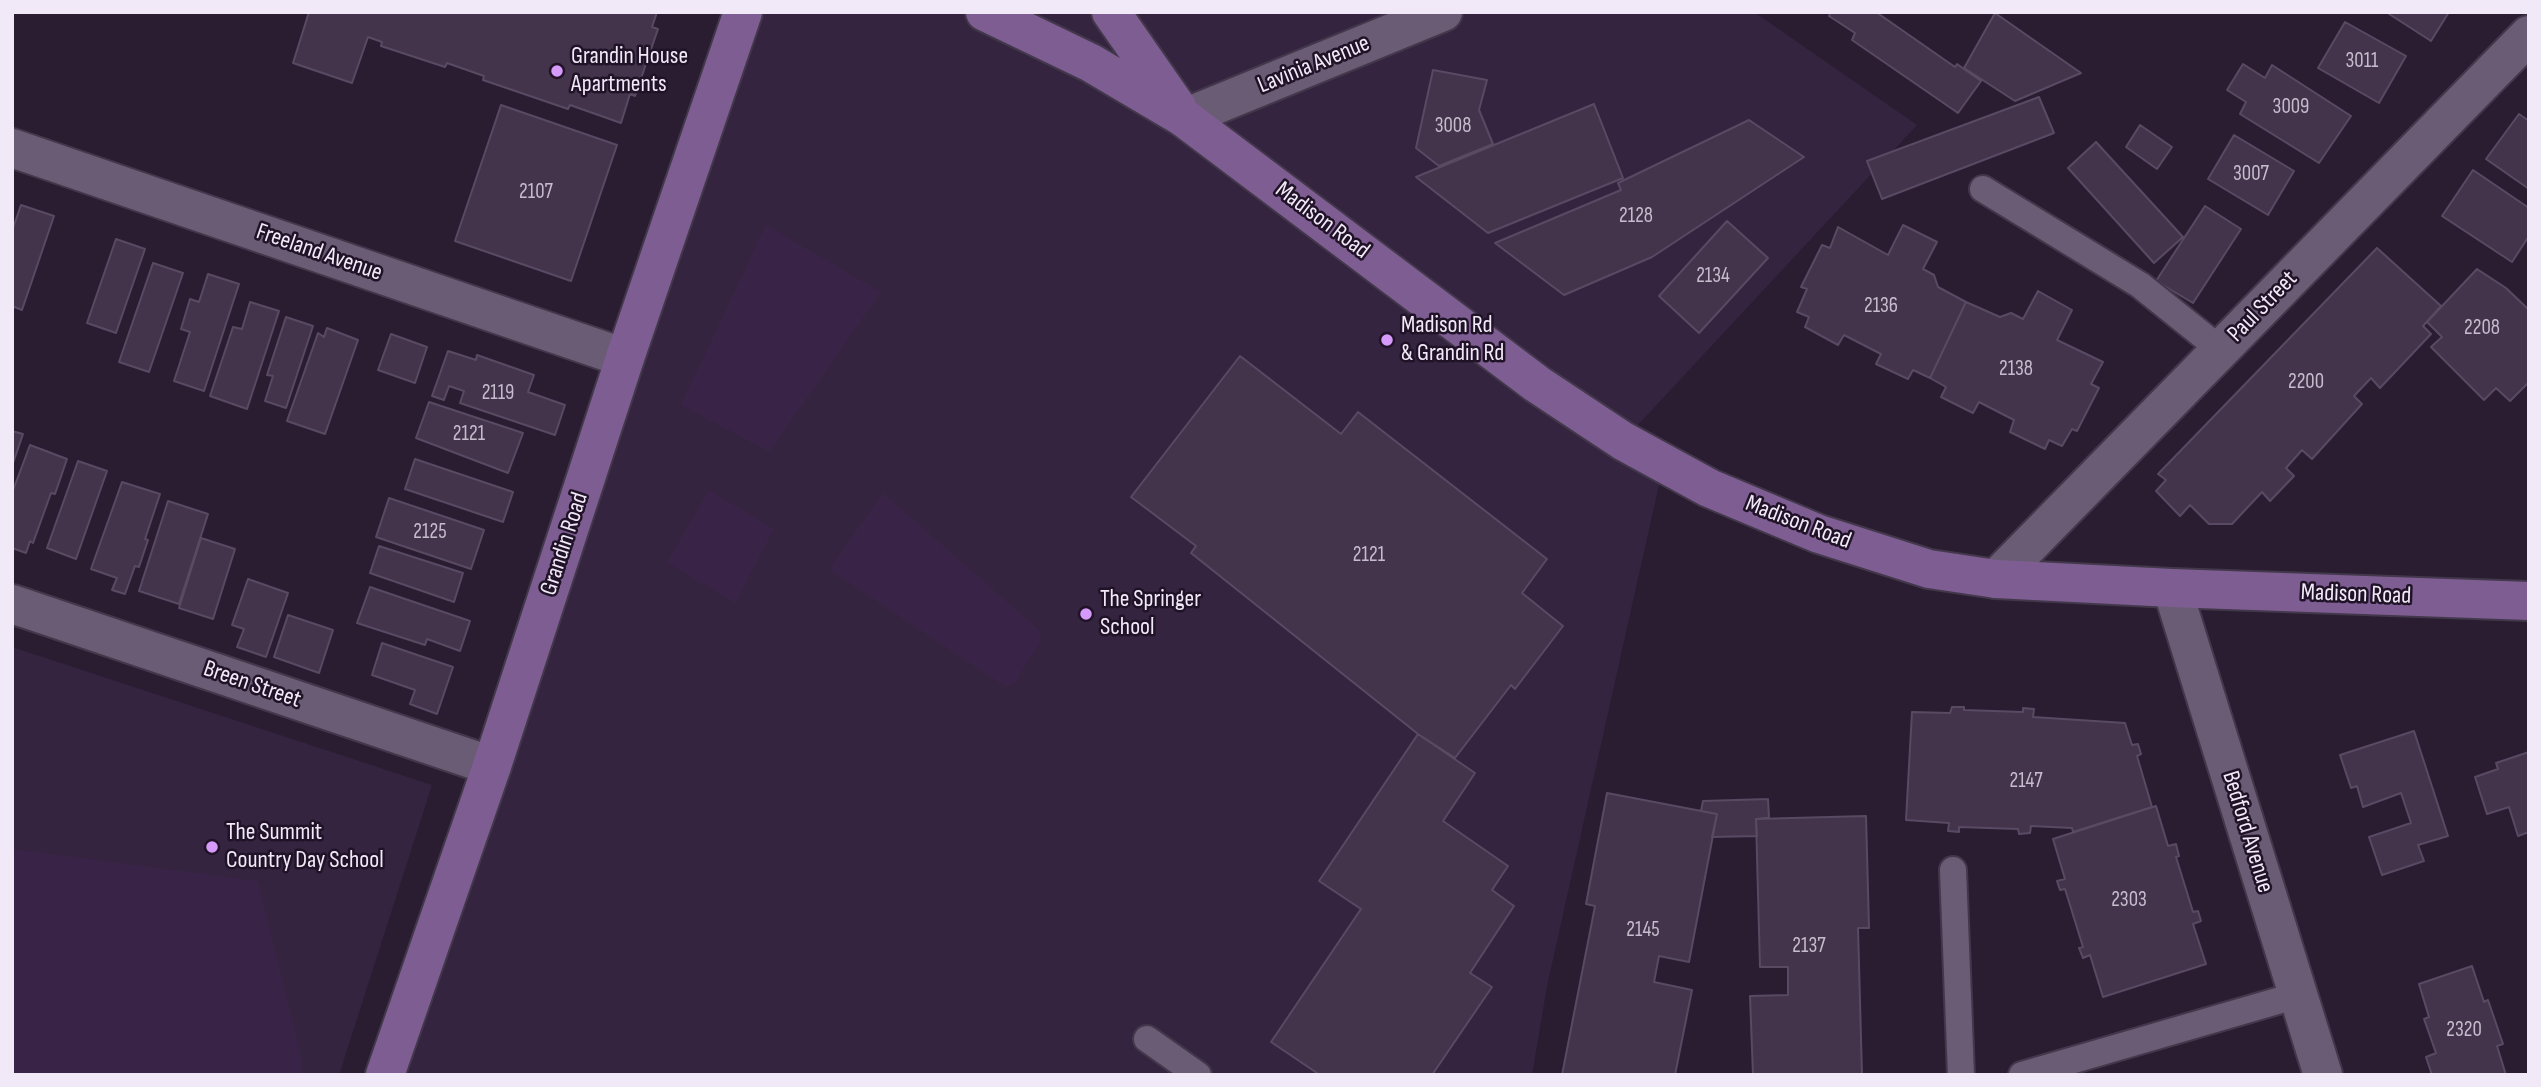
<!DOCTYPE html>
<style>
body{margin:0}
#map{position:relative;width:2541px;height:1087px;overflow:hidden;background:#2a1d32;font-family:"Sofia Sans Condensed",sans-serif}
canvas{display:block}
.frame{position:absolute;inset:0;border:14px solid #f2e9f8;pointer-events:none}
</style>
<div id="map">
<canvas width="2541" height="1087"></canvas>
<div class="frame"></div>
</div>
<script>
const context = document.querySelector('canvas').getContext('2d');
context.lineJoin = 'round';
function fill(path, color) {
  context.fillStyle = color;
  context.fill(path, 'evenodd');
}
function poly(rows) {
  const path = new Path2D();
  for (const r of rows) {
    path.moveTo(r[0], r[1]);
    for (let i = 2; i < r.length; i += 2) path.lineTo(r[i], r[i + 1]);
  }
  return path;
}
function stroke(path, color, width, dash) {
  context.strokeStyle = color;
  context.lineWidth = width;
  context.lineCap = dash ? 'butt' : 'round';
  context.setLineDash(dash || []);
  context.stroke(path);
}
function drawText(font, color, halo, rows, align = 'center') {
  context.font = font + ' "Sofia Sans Condensed",sans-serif';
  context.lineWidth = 5;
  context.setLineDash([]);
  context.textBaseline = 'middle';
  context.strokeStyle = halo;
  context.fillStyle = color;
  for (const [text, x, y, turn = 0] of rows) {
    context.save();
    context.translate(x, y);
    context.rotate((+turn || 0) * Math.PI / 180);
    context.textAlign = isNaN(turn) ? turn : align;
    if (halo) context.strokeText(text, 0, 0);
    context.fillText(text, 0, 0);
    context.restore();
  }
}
const built = poly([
 [743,12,1754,12,1917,125,1623,441,1664,462,1547,986,1532,1075,385,1075],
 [12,647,432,785,339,1075,12,1075]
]);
const green = poly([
 [766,225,881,292,769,452,681,405],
 [709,490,774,529,735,603,667,562],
 [883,493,1039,630,1041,641,1014,684,1006,687,829,569],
 [12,849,258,881,302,1060,302,1075,12,1075]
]);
const building = poly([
 [309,12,657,12,652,27,658,29,635,96,630,94,621,123,570,105,568,109,483,80,484,76,447,63,445,67,381,46,382,42,368,37,352,83,293,63,309,12],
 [1831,12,1876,12,1955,67,1957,64,1981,81,1958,113,1852,40,1855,33,1829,16,1831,12],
 [2386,12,2449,12,2431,41,2386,12],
 [1995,13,2081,73,2015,101,1964,68,1995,13],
 [2345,22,2406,56,2379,103,2318,68,2345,22],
 [2243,64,2265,78,2272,65,2351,116,2319,163,2240,114,2246,102,2227,90,2243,64],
 [1433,70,1487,80,1479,110,1493,144,1439,166,1416,148,1433,70],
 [2039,97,2054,133,1882,199,1867,161,2039,97],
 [1594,104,1623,178,1488,233,1416,177,1594,104],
 [501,105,617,145,571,281,455,241,501,105],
 [2519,114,2529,121,2529,189,2486,159,2519,114],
 [1749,120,1804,157,1652,257,1564,295,1495,243,1621,190,1618,183,1749,120],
 [2140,125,2172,147,2157,169,2126,147,2140,125],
 [2234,135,2294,171,2268,215,2208,179,2234,135],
 [2096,142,2183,237,2154,263,2068,168,2096,142],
 [2473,170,2529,208,2529,236,2512,262,2442,216,2473,170],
 [21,205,54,216,22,310,12,306,12,231,21,205],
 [2205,206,2241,229,2193,303,2156,281,2205,206],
 [1727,221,1768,258,1699,333,1659,296,1727,221],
 [1903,225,1937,242,1923,269,1934,275,1938,287,1966,302,1930,378,1913,370,1908,379,1876,364,1881,354,1844,335,1838,345,1805,327,1809,317,1797,312,1807,289,1801,287,1822,245,1830,248,1838,227,1888,255,1903,225],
 [116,239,145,249,116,333,87,323,116,239],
 [2377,248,2441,306,2423,326,2431,334,2380,388,2371,378,2354,396,2362,404,2312,459,2302,450,2286,468,2294,476,2270,501,2262,492,2232,524,2209,524,2190,505,2180,516,2156,491,2166,480,2158,474,2377,248],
 [153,263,183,273,149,372,119,362,153,263],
 [2477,269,2506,288,2529,310,2529,382,2510,401,2496,388,2484,400,2431,347,2442,337,2427,322,2477,269],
 [208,274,239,284,204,391,174,381,190,332,181,329,190,299,199,302,208,274],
 [2038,291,2072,310,2057,340,2103,362,2091,384,2099,388,2077,431,2072,429,2062,446,2049,440,2045,449,2010,432,2014,420,1979,402,1973,413,1941,397,1946,387,1930,378,1966,302,2000,317,2011,313,2023,319,2038,291],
 [250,302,279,311,247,409,210,396,233,327,242,329,250,302],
 [286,317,313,326,286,408,265,401,273,376,267,375,286,317],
 [327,328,358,340,325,434,287,421,318,333,324,337,327,328],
 [391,334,427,347,415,383,378,370,391,334],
 [448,351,476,360,477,355,534,375,528,392,565,405,555,435,460,403,464,391,449,386,444,400,432,396,448,351],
 [1240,356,1341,434,1358,412,1547,559,1522,593,1563,626,1515,689,1511,685,1455,758,1418,734,1191,553,1196,546,1131,497,1240,356],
 [429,402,523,433,508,473,416,438,429,402],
 [12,431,23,434,12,466,12,431],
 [30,445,67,459,55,494,51,493,33,543,30,541,26,553,12,548,12,493,30,445],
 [415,459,513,492,503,522,405,489,415,459],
 [78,461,107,471,76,559,47,548,78,461],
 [122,482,160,494,145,539,148,540,139,567,135,566,125,594,112,590,117,578,91,569,122,482],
 [389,498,484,530,471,569,376,537,389,498],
 [168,501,208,514,179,604,139,591,168,501],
 [201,538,235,549,213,619,179,608,201,538],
 [379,546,463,573,454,602,370,573,379,546],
 [248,579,288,593,266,657,237,647,244,629,232,625,248,579],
 [370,587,470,621,460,651,427,639,425,645,357,623,370,587],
 [288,615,333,630,319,673,274,657,288,615],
 [382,643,453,667,437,714,410,704,415,690,372,675,382,643],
 [1952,707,1964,707,1964,710,2023,712,2023,708,2034,709,2033,717,2125,723,2132,745,2138,744,2141,754,2137,756,2152,807,2073,832,2072,828,2031,826,2030,833,2019,834,2018,829,1959,827,1959,832,1948,831,1949,823,1906,820,1912,712,1950,713,1952,707],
 [2414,731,2448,836,2418,845,2424,861,2382,875,2369,837,2411,823,2401,793,2363,807,2357,786,2351,788,2340,755,2414,731],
 [1418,734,1475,773,1443,821,1508,866,1492,890,1514,906,1470,973,1492,987,1432,1075,1320,1075,1271,1042,1361,909,1319,881,1418,734],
 [2529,752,2529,832,2518,836,2509,807,2487,814,2475,777,2498,769,2496,763,2529,752],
 [1607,793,1717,814,1689,962,1659,956,1654,982,1692,990,1675,1075,1562,1075,1595,906,1586,904,1607,793],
 [1768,799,1769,818,1756,819,1757,836,1712,837,1717,814,1701,811,1703,801,1768,799],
 [2156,806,2168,846,2176,844,2179,856,2176,857,2193,912,2198,911,2201,921,2193,924,2206,964,2103,997,2090,955,2083,958,2079,948,2083,947,2065,889,2060,890,2057,881,2065,879,2053,839,2156,806],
 [1866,816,1869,928,1858,928,1862,1075,1753,1075,1750,996,1788,995,1788,967,1760,967,1756,819,1866,816],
 [2472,966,2484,1002,2488,1000,2503,1044,2497,1046,2506,1075,2432,1075,2426,1057,2436,1053,2424,1019,2429,1017,2419,984,2472,966]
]);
const lane = poly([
 [1983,189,2140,285,2221,350],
 [1953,870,1961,1075],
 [1147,1039,1198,1075],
 [2022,1075,2298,995]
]);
const street = poly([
 [1184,118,1443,12],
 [12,148,625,358],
 [1996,579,2529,35],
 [2172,588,2323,1075],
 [12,604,492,766]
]);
const secondary = poly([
 [985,12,1091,63,1184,118,1537,384,1623,441,1709,488,1819,534,1929,569,1996,579,2172,588,2529,601],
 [1111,12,1177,107],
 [385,1075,492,766,625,358,743,12]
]);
const markers = [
 [557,71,7,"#d69bfa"],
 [1387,340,7,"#d69bfa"],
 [1086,614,7,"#d69bfa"],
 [212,847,7,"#d69bfa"]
];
const numberNames = [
 ["3011",2362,62],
 ["3009",2291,108],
 ["3008",1453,127],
 ["3007",2251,175],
 ["2107",536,193],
 ["2128",1636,217],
 ["2134",1713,277],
 ["2136",1881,307],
 ["2208",2482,329],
 ["2138",2016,370],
 ["2200",2306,383],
 ["2119",498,394],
 ["2121",469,435],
 ["2125",430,533],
 ["2121",1369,556],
 ["2147",2026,782],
 ["2303",2129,901],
 ["2145",1643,931],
 ["2137",1809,947],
 ["2320",2464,1031]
];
const poiNames = [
 ["Grandin House",571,57],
 ["Apartments",571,85],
 ["Madison Rd",1401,326],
 ["& Grandin Rd",1401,354],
 ["The Springer",1100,600],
 ["School",1100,628],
 ["The Summit",226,833],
 ["Country Day School",226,861]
];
const streetNames = [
 ["Lavinia Avenue",1314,65,-22],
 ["Madison Road",1322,221,37],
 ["Freeland Avenue",319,253,19],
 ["Paul Street",2263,307,-46],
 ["Madison Road",1798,523,21],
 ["Grandin Road",565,544,-72],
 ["Madison Road",2356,595,2],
 ["Breen Street",252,685,19],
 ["Bedford Avenue",2247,832,73]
];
fill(built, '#35243f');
fill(green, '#392346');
fill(building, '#43344c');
stroke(building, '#594a63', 2);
stroke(lane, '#43384b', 30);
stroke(street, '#43384b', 42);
stroke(secondary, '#43384b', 42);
stroke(lane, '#6b5c75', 26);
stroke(street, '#6b5c75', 38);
stroke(secondary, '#7e5e92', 38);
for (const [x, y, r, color] of markers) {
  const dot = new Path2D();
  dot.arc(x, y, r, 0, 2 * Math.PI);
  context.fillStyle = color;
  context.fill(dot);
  stroke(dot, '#201328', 2.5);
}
drawText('21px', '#c6bccd', null, numberNames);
drawText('24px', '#f2e9f8', '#201328', poiNames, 'left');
drawText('24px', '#f2e9f8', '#201328', streetNames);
</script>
